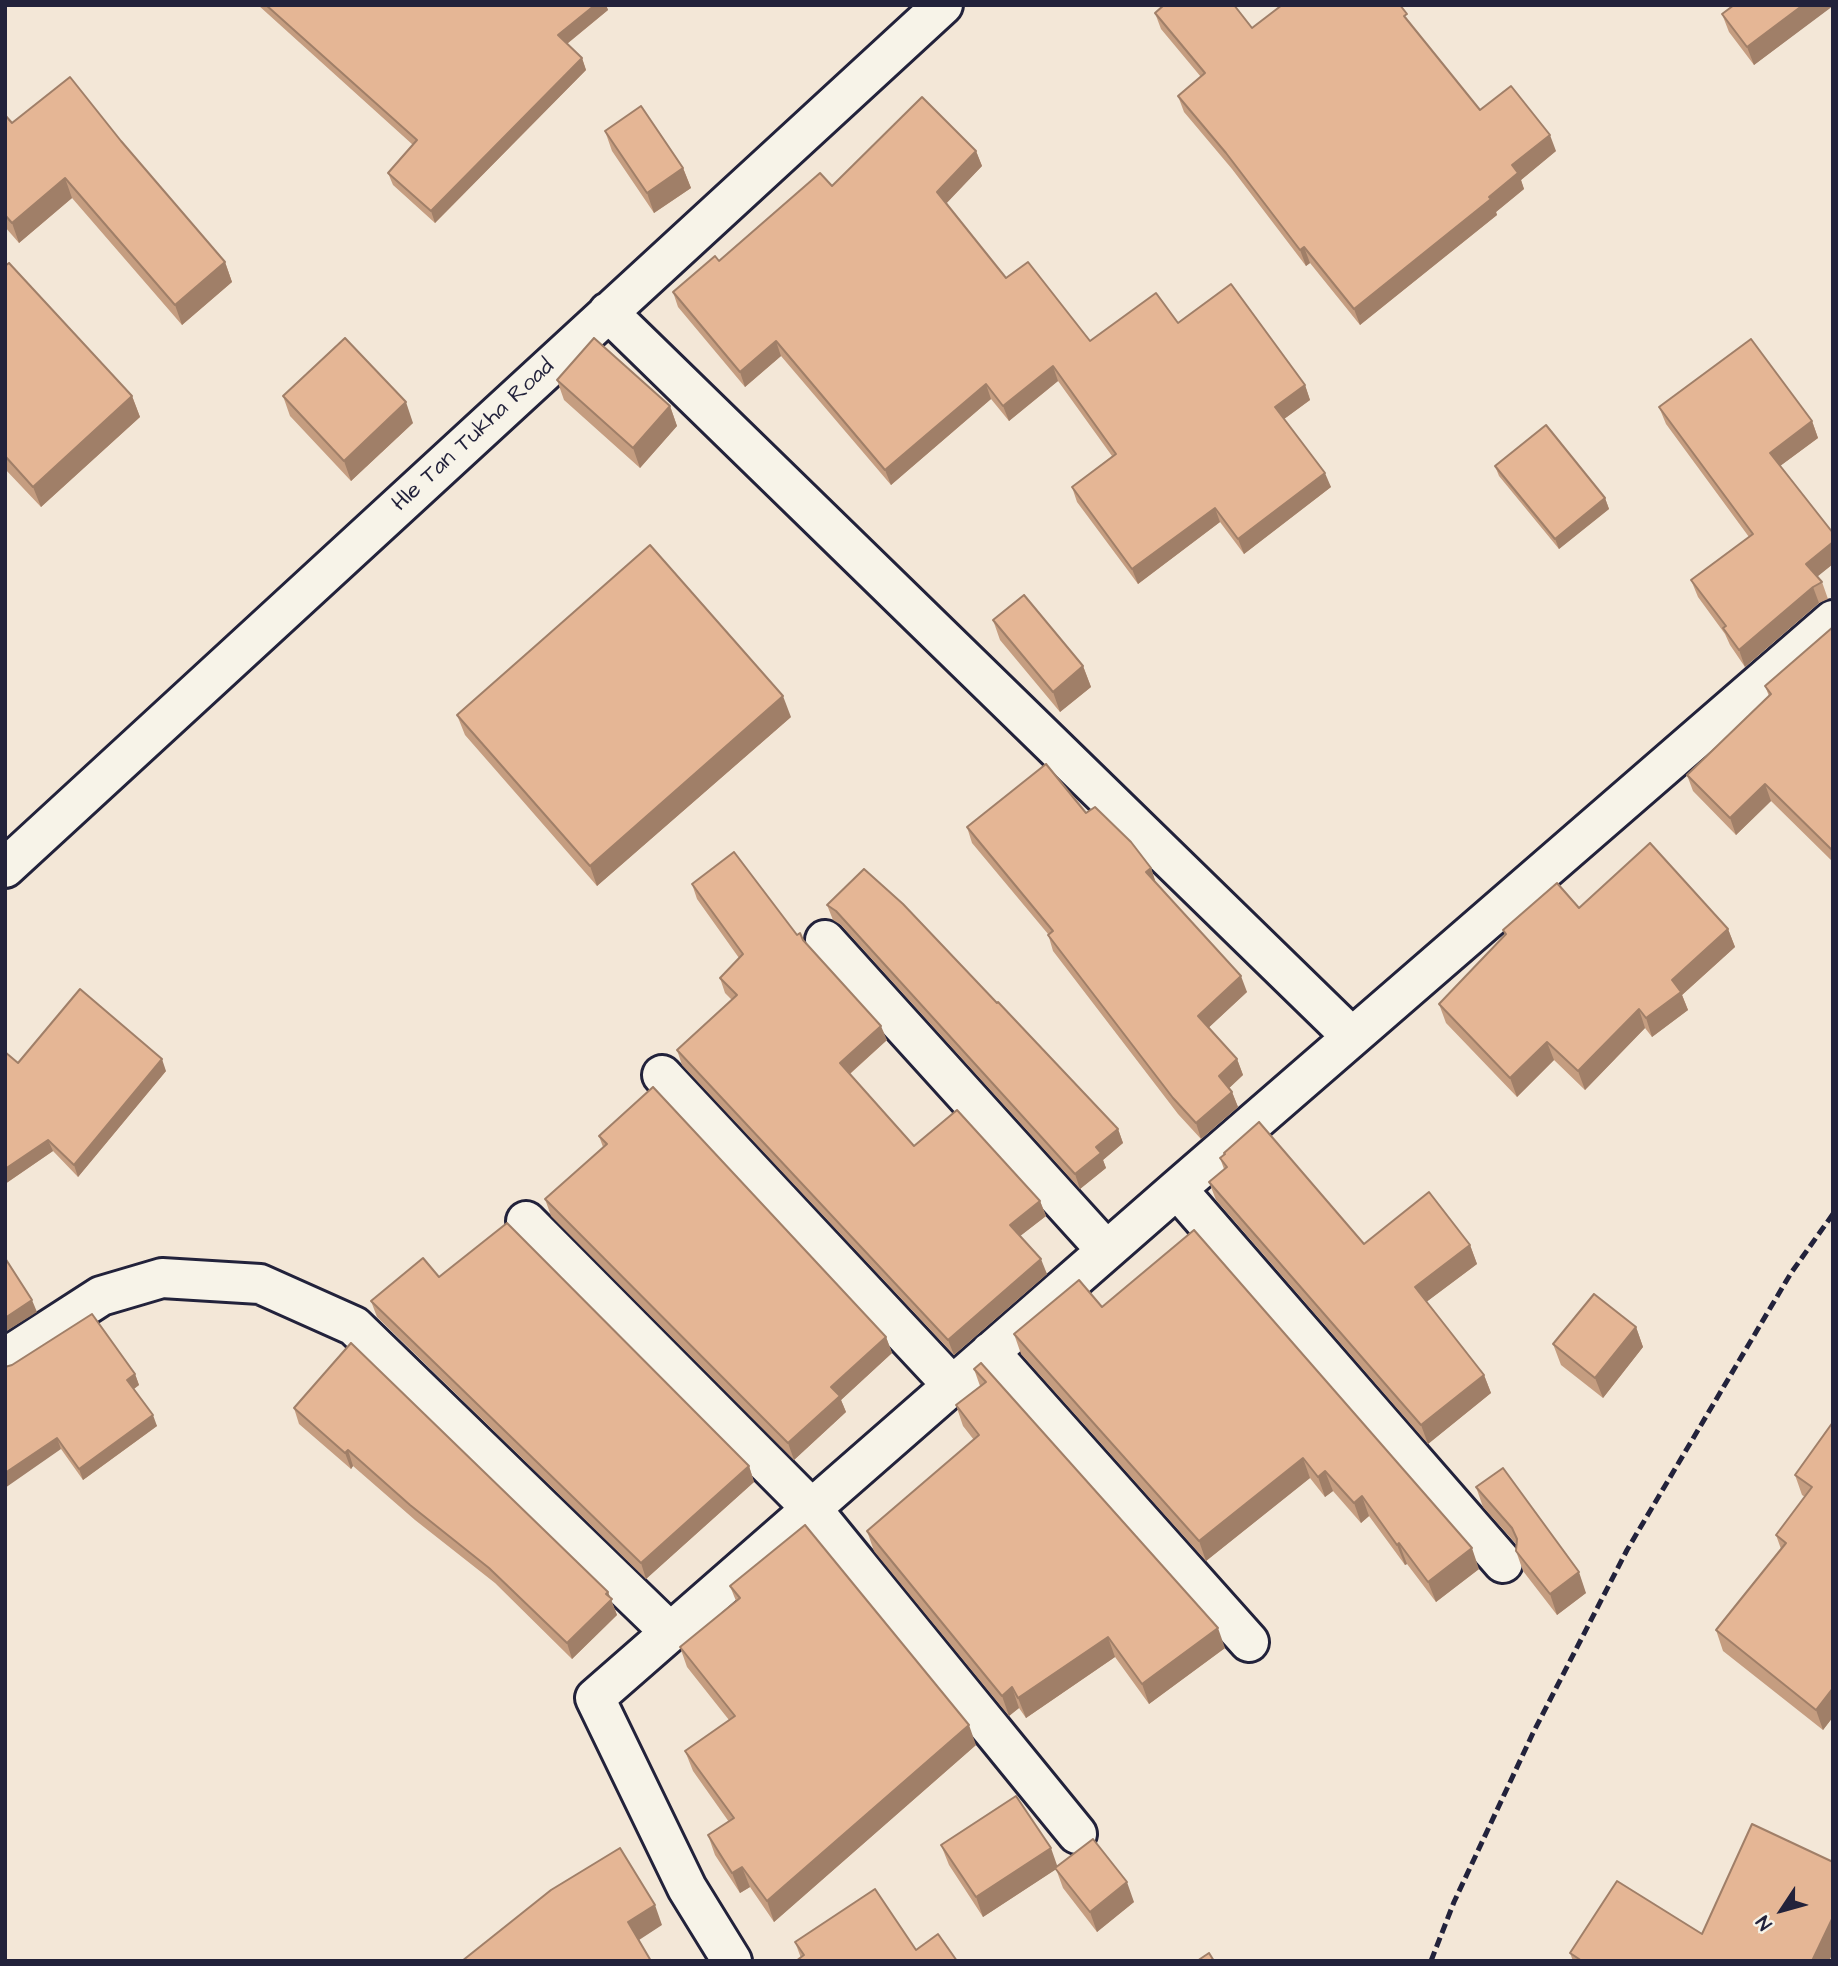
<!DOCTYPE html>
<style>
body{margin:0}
#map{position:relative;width:1838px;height:1966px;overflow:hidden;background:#f3e7d7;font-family:"Architects Daughter",sans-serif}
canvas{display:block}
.frame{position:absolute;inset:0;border:7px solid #22223b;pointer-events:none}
.north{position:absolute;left:1747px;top:1875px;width:70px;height:70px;-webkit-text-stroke:5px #f7f3e8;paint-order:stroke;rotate:234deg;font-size:19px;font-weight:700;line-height:28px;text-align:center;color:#22223b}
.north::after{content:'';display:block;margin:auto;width:24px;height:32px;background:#22223b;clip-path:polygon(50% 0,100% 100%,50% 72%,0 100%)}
</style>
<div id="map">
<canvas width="1838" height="1966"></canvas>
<div class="frame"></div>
<div class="north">N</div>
</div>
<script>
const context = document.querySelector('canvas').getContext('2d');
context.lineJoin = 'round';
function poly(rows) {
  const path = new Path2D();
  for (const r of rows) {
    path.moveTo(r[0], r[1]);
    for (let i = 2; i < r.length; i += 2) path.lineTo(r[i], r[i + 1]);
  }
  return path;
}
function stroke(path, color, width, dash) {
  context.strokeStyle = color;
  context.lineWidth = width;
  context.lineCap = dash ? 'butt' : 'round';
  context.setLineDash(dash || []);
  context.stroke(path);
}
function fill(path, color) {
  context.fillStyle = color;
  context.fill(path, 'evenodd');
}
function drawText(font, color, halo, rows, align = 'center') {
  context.font = font + ' "Architects Daughter",sans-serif';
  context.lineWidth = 5;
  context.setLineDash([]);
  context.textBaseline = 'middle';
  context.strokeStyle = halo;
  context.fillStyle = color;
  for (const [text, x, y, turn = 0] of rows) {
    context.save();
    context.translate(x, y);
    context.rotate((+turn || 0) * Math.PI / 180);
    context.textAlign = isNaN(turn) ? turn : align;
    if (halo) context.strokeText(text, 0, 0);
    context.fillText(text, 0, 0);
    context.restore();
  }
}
const minor = poly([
 [608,312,1352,1037],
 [5,868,943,5],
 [825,940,1106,1250],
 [662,1075,952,1385],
 [1177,1189,1503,1563],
 [526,1221,812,1509,1077,1834],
 [990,1352,1249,1642],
 [5,1358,101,1296,162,1278,260,1284,354,1326,670,1632],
 [732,1961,687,1888,595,1698,1177,1189,1833,620]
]);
const rail = poly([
 [1431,1961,1454,1902,1533,1733,1627,1550,1791,1273,1833,1214]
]);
const wall = poly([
 [258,5,606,5,608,10,567,44,582,58,586,70,435,223,393,185,388,173,413,145],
 [1833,5,1754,65,1729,32,1722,14],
 [1155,13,1252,28,1410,23,1480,110,1556,151,1521,180,1524,189,1496,212,1497,215,1360,325,1310,263,1306,266,1232,169,1184,112,1178,96,1201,77,1161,29],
 [5,115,12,123,121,141,225,262,232,282,182,325,72,198,19,243,5,227],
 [605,131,683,168,691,188,654,213,612,151],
 [976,151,982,166,946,203,1006,278,1090,341,1178,323,1305,385,1310,400,1284,419,1331,487,1244,554,1220,522,1138,584,1077,502,1072,487,1112,456,1058,381,1009,421,991,399,891,485,781,356,745,387,678,307,673,292,832,186],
 [5,266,132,396,140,417,41,507,5,469],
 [557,380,670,406,677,426,640,468,564,400],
 [283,396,413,423,351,481,290,416],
 [1659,407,1812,421,1818,438,1780,466,1833,533,1833,564,1817,576,1822,582,1828,599,1819,603,1745,667,1730,645,1725,634,1698,597,1691,580,1749,537,1666,424],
 [1495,466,1605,498,1609,509,1559,549,1499,476],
 [993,620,1083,666,1091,687,1060,712,1000,640],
 [1833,627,1833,862,1771,801,1736,835,1693,791,1687,775,1769,696,1765,686],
 [457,715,791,717,597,886,465,735],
 [1086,813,1151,868,1156,883,1247,992,1208,1028,1237,1059,1243,1075,1229,1088,1232,1092,1238,1107,1201,1139,1178,1114,1053,951,1048,934,972,843,967,827],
 [692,884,797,935,803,940,887,1040,850,1074,914,1146,1040,1201,1046,1216,1020,1236,1047,1274,954,1355,682,1065,677,1050,732,1000,725,993,720,978,739,958,697,899],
 [827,905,997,1003,1118,1129,1123,1143,1103,1160,1106,1168,1080,1189,841,925,833,920],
 [1579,908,1728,929,1735,947,1682,995,1688,1010,1652,1037,1645,1028,1585,1090,1554,1060,1517,1097,1446,1023,1439,1004,1505,935,1503,930],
 [5,1052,18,1063,166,1071,78,1177,53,1151,5,1184],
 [599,1136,886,1337,892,1353,841,1400,846,1412,794,1460,551,1216,545,1199,603,1147],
 [1224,1153,1364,1244,1470,1245,1477,1264,1426,1302,1484,1375,1491,1393,1428,1444,1216,1200,1209,1182,1224,1169,1220,1158,1225,1155],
 [439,1277,749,1466,754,1482,646,1579,377,1317,371,1301],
 [1102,1307,1479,1569,1436,1602,1407,1564,1405,1565,1369,1516,1361,1523,1333,1491,1325,1497,1310,1478,1206,1561,1021,1354,1014,1334],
 [1636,1327,1643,1347,1603,1398,1561,1365,1553,1344],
 [5,1367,135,1374,139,1385,134,1389,157,1426,83,1480,61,1449],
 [974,1369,1225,1648,1149,1704,1115,1657,1026,1718,1019,1708,1009,1716,874,1551,867,1531,974,1440,963,1426,956,1405,980,1386],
 [294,1408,608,1592,617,1615,572,1659,495,1583,415,1520,353,1466,351,1469,299,1424],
 [1833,1422,1833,1717,1823,1730,1723,1651,1716,1630,1781,1549,1776,1535,1805,1497,1802,1495,1795,1475],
 [1476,1487,1586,1593,1557,1615,1523,1571,1516,1551,1517,1545,1483,1507],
 [730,1586,976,1745,774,1922,750,1887,740,1893,715,1855,708,1835,729,1822,693,1771,685,1751,729,1720,687,1667,680,1647,736,1601],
 [941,1845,1058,1866,1134,1902,1097,1932,1063,1888,1056,1869,983,1917,949,1865],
 [1833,1862,1833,1953,1829,1961,1573,1961,1570,1953,1702,1934],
 [795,1942,916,1950,801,1958]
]);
const shadedWall = poly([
 [595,5,606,5,608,10,563,47,558,35],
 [1803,5,1833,6,1754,65,1747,47],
 [582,58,586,70,435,223,431,211],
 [1550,135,1556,151,1521,180,1524,189,1496,212,1497,215,1360,325,1354,309,1512,165],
 [976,151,982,166,943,207,937,192],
 [683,168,691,188,654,213,647,193],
 [65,178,72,198,19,243,12,223],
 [1304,247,1310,263,1306,266,1300,250],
 [225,262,232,282,182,325,175,305],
 [776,341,781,356,745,387,740,372],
 [1053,366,1058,381,1009,421,1003,406],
 [986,384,991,399,891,485,885,470],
 [1305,385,1310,400,1280,422,1275,407],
 [132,396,140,417,41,507,33,487],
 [406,402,413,423,351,481,344,461],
 [670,406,677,426,640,468,633,448],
 [1812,421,1818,438,1776,469,1770,453],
 [1325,473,1331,487,1244,554,1238,539],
 [1605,498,1609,509,1559,549,1555,539],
 [1215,508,1220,522,1138,584,1132,569],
 [1833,542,1833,564,1812,581,1806,564],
 [1813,587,1819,603,1745,667,1739,650],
 [1083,666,1091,687,1060,712,1053,692],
 [783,696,791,717,597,886,590,866],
 [1765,784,1771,801,1736,835,1730,818],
 [1151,868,1156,884,1146,872],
 [1728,929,1735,947,1682,995,1688,1010,1652,1037,1646,1018,1672,980],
 [1241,976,1247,992,1204,1032,1198,1016],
 [1639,1009,1645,1028,1585,1090,1578,1071],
 [881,1026,887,1040,845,1078,840,1063],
 [1547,1042,1554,1060,1517,1097,1510,1078],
 [162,1059,166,1071,78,1177,74,1165],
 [1237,1059,1243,1075,1225,1092,1219,1076],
 [1232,1092,1238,1107,1201,1139,1196,1123],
 [1118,1129,1123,1143,1103,1160,1106,1168,1080,1189,1075,1174,1096,1147],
 [48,1140,53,1151,5,1184,5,1169],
 [1040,1201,1046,1216,1015,1240,1010,1225],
 [1470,1245,1477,1264,1421,1306,1415,1287],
 [1041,1259,1047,1274,954,1355,948,1340],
 [32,1300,37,1312,5,1332,5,1318],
 [1636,1327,1643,1347,1603,1398,1595,1378],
 [886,1337,892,1353,841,1400,846,1412,794,1460,788,1443,831,1387],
 [135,1374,139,1385,131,1391,127,1380],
 [1484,1375,1491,1393,1428,1444,1421,1425],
 [153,1415,157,1426,83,1480,79,1469],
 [57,1438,61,1449,5,1488,5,1473],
 [348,1450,353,1466,351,1469,345,1453],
 [1303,1458,1310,1478,1206,1561,1199,1541],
 [749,1466,754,1482,646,1579,641,1563],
 [1325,1471,1333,1491,1325,1497,1318,1477],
 [1362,1496,1369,1516,1361,1523,1354,1503],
 [1399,1543,1407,1564,1405,1565,1397,1545],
 [1472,1548,1479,1569,1436,1602,1428,1582],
 [1579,1572,1586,1593,1557,1615,1550,1594],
 [608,1592,617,1615,572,1659,567,1643],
 [1218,1628,1225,1648,1149,1704,1142,1684],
 [1108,1637,1115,1657,1026,1718,1018,1698],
 [1012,1687,1019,1708,1009,1716,1002,1696],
 [1833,1688,1833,1717,1823,1730,1816,1710],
 [969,1725,976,1745,774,1922,767,1901],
 [1051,1848,1058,1868,983,1917,976,1897],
 [742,1867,750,1887,740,1893,732,1873],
 [1127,1882,1134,1902,1097,1932,1090,1912],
 [655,1905,662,1925,636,1942,628,1922],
 [1833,1917,1833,1953,1829,1961,1812,1961]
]);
const building = poly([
 [266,5,595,5,558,35,582,58,431,211,388,173,417,140,266,5],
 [1164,5,1234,5,1252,28,1282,5,1400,5,1407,14,1404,16,1480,110,1511,86,1550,135,1512,165,1518,173,1489,197,1491,199,1354,309,1304,247,1300,250,1226,153,1178,96,1205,73,1155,13,1164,5],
 [1734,5,1803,5,1747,47,1722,14,1734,5],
 [70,77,121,141,225,262,175,305,65,178,12,223,5,215,5,115,12,123,70,77],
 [922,97,976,151,937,192,1006,278,1028,262,1090,341,1156,293,1178,323,1231,284,1305,385,1275,407,1325,473,1238,539,1215,508,1132,569,1072,487,1116,454,1053,366,1003,406,986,384,885,470,776,341,740,372,673,292,715,256,719,261,820,173,832,186,922,97],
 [641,106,683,168,647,193,605,131,641,106],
 [9,263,132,396,33,487,5,456,5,266,9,263],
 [345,338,406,402,344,461,283,396,345,338],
 [594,338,670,406,633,448,557,380,594,338],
 [1751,339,1812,421,1770,453,1833,533,1833,542,1806,564,1822,582,1813,587,1739,650,1723,628,1726,626,1691,580,1753,534,1659,407,1751,339],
 [1546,425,1605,498,1555,539,1495,466,1546,425],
 [650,545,783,696,590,866,457,715,650,545],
 [1024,595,1083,666,1053,692,993,620,1024,595],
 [1833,627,1833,851,1765,784,1730,818,1687,775,1771,694,1765,686,1833,627],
 [1046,764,1086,813,1095,807,1131,842,1151,868,1146,872,1241,976,1198,1016,1237,1059,1219,1076,1232,1092,1196,1123,1173,1098,1048,935,1053,931,967,827,1046,764],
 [1650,843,1728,929,1672,980,1681,992,1646,1018,1639,1009,1578,1071,1547,1042,1510,1078,1439,1004,1506,934,1503,930,1557,883,1579,908,1650,843],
 [734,852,797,935,800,933,803,940,881,1026,840,1063,914,1146,957,1110,1040,1201,1010,1225,1041,1259,948,1340,677,1050,737,995,720,978,743,954,692,884,734,852],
 [864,869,903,904,997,1003,998,1002,1118,1129,1096,1147,1101,1153,1075,1174,836,911,827,905,864,869],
 [80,989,162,1059,74,1165,48,1140,5,1169,5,1052,18,1063,80,989],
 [653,1087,886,1337,831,1387,840,1396,788,1443,545,1199,607,1144,599,1136,653,1087],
 [1259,1122,1364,1244,1429,1192,1470,1245,1415,1287,1484,1375,1421,1425,1209,1182,1227,1167,1220,1158,1225,1154,1224,1153,1259,1122],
 [507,1223,749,1466,641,1563,371,1301,423,1258,439,1277,507,1223],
 [1194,1230,1472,1548,1428,1582,1399,1543,1397,1545,1362,1496,1354,1503,1325,1471,1318,1477,1303,1458,1199,1541,1014,1334,1079,1280,1102,1307,1194,1230],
 [5,1258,32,1300,5,1318,5,1258],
 [1594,1294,1636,1327,1595,1378,1553,1344,1594,1294],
 [92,1314,135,1374,127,1380,153,1415,79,1469,57,1438,5,1473,5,1367,12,1365,92,1314],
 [351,1343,608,1592,606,1594,612,1599,567,1643,489,1568,410,1505,348,1450,345,1453,294,1408,351,1343],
 [981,1363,1218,1628,1142,1684,1108,1637,1018,1698,1012,1687,1002,1696,867,1531,979,1435,956,1405,986,1382,974,1369,981,1363],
 [1833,1422,1833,1688,1816,1710,1716,1630,1786,1543,1776,1535,1812,1487,1795,1475,1833,1422],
 [1503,1468,1579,1572,1550,1594,1516,1551,1517,1539,1512,1528,1476,1487,1503,1468],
 [805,1525,969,1725,767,1901,742,1867,732,1873,708,1835,734,1818,685,1751,735,1716,680,1647,740,1598,730,1586,805,1525],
 [1016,1796,1051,1848,976,1897,941,1845,1016,1796],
 [1752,1824,1833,1862,1833,1917,1812,1961,1582,1961,1570,1953,1617,1881,1702,1934,1752,1824],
 [1093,1839,1127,1882,1090,1912,1055,1868,1093,1839],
 [620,1848,655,1905,628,1922,651,1961,462,1961,551,1890,620,1848],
 [875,1889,916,1950,938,1934,957,1961,796,1961,804,1955,795,1942,875,1889],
 [1209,1953,1214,1961,1197,1961,1209,1953]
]);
const streetNames = [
 ["Hle Tan Tukha Road",474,436,-43]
];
stroke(minor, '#22223b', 44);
stroke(minor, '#f7f3e8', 38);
stroke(rail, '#22223b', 5, [10, 5]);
fill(wall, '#c59d80');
fill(shadedWall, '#a07f68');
fill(building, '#e5b695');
stroke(building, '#a07f68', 2);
drawText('23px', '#22223b', '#f7f3e8', streetNames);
</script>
